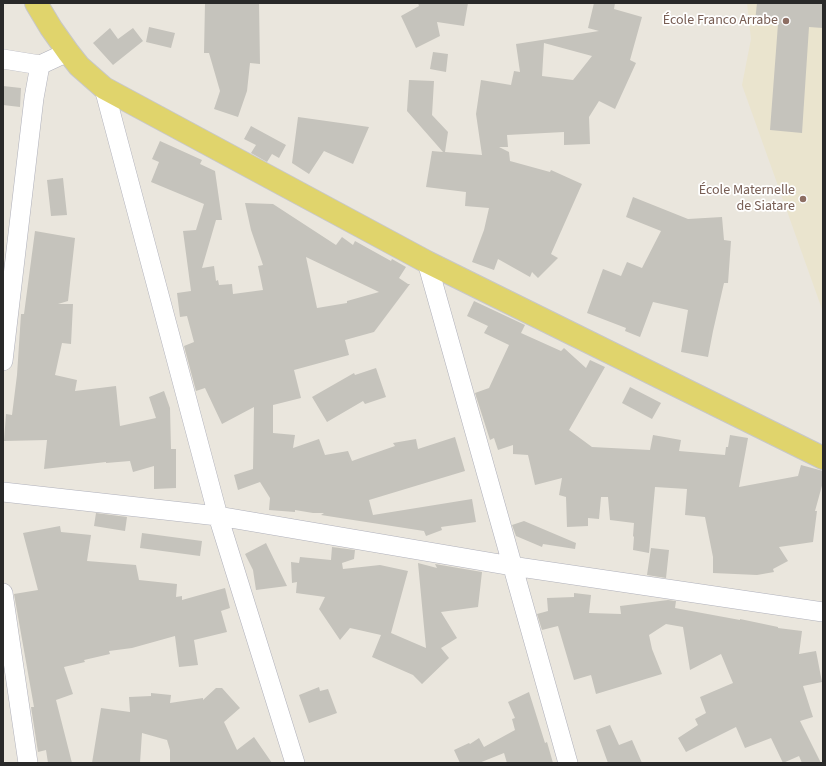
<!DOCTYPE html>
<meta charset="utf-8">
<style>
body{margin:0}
#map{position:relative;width:826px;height:766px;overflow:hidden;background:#eae6dd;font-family:"Source Sans 3",sans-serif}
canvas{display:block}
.frame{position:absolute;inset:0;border:4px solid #292929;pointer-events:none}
</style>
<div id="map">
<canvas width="826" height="766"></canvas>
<div class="frame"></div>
</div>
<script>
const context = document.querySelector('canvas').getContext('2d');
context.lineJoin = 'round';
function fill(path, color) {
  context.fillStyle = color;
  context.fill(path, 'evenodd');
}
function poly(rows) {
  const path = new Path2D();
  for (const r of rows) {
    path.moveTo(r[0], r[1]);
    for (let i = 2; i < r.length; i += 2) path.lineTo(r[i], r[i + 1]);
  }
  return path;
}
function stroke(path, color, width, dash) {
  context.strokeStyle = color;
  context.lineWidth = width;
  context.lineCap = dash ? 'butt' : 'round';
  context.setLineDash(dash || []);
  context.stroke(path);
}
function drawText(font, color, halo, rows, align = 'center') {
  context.font = font + ' "Source Sans 3",sans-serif';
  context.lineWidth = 3.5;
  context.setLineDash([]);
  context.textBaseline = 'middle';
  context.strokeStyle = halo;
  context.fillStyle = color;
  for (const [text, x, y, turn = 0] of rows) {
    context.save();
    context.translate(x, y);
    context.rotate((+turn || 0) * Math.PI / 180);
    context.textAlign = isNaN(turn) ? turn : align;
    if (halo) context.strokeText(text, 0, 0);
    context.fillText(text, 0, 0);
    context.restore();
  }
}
const education = poly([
 [747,3,823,3,823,312,742,85,751,39]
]);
const building = poly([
 [205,3,259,3,260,64,250,63,247,91,238,117,214,109,220,91,209,53,204,53],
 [418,3,468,3,464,26,437,22,440,36,416,48,401,16,419,6],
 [594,3,615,3,614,9,642,17,630,60,636,63,615,109,599,101,589,117,590,144,564,145,564,132,507,135,508,147,499,147,509,152,510,161,550,172,551,170,582,184,551,254,558,258,538,278,532,272,530,277,498,259,494,270,472,262,484,230,489,208,465,206,466,192,426,187,432,151,443,152,407,111,409,80,434,81,432,115,448,132,445,152,482,155,476,114,481,80,511,85,514,71,520,72,516,44,599,31,588,28],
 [544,43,592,56,573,80,542,76],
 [757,3,823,3,823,28,809,27,802,133,770,130,778,24,755,22],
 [149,27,175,33,171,48,146,42],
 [110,28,118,39,133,28,143,41,113,65,93,43],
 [433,52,448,54,446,72,430,69],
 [3,86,21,88,20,107,3,105],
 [298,117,369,127,353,164,324,151,309,174,292,163],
 [251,126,286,145,279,158,272,154,267,162,251,153,256,145,244,139],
 [160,141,202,160,200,164,215,171,222,220,216,220,202,268,214,266,216,281,218,280,219,285,232,284,233,294,263,290,258,266,263,265,251,230,245,203,273,204,336,245,342,237,353,245,355,241,391,261,392,259,406,267,399,278,408,284,410,284,374,332,345,340,349,355,294,370,301,398,273,405,273,433,295,435,293,448,319,439,325,455,348,451,352,461,395,446,393,443,416,439,418,449,455,437,465,471,369,500,373,515,472,499,476,522,441,527,442,530,426,536,424,531,321,515,324,513,313,513,295,510,295,512,269,510,270,498,260,482,238,490,234,475,253,469,254,407,222,424,205,388,196,391,184,346,194,342,187,316,180,317,177,293,191,291,183,231,196,230,204,204,151,182,159,162,152,159],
 [306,257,379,292,347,301,347,303,317,308],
 [63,178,67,215,51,216,47,180],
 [633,197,688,219,722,217,724,240,731,241,728,283,724,283,713,331,708,357,681,352,688,310,653,302,640,337,625,331,626,328,587,313,603,269,621,276,627,262,642,268,661,231,626,217],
 [35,231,75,238,68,301,58,304,73,304,71,344,62,343,55,375,77,380,75,391,116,386,120,426,156,418,149,397,164,391,170,408,171,449,176,449,176,488,154,489,154,466,133,472,130,461,106,463,106,462,44,469,47,440,4,441,6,414,12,415,17,375,21,314,24,314],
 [474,301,525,325,521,333,561,351,564,348,586,368,590,360,605,367,569,430,592,447,650,450,653,435,681,440,679,451,725,455,726,447,728,447,730,435,748,438,739,487,798,476,801,465,823,471,823,482,815,511,817,511,813,542,779,547,788,561,773,569,774,572,757,575,713,573,713,557,705,517,685,515,687,489,655,487,649,553,633,550,634,537,633,536,634,523,610,520,608,497,601,497,599,519,588,518,588,526,567,527,566,497,559,495,562,478,535,485,528,455,513,454,513,445,498,450,494,438,490,440,475,393,489,388,509,345,484,333,488,326,467,316],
 [376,368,386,397,365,404,363,401,327,422,312,397,354,373,355,375],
 [630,387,661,403,652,419,622,403],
 [96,513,127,517,125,531,94,526],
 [524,521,576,543,575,549,543,544,542,547,516,536,512,525],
 [60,526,61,532,91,535,87,561,136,565,139,580,177,584,176,597,182,596,182,600,225,588,230,608,221,611,227,632,194,640,198,665,179,667,175,636,132,648,109,651,110,654,84,660,85,662,64,667,73,694,56,700,72,763,48,763,46,750,38,752,31,707,34,707,14,594,38,590,23,533],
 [142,533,202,541,200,556,140,548],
 [266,543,287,586,256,590,253,570,245,554],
 [332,547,355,550,354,559,342,563,343,569,380,565,408,571,391,633,426,648,418,563,437,568,435,564,482,572,478,607,441,612,457,638,441,648,449,658,422,684,413,675,372,657,381,635,350,628,340,640,319,609,325,597,296,593,297,582,292,583,291,562,299,563,300,557,331,560],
 [651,548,669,550,666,578,647,575],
 [574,593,591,595,589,613,621,614,620,606,668,600,676,601,675,608,740,620,740,619,778,627,778,628,802,631,799,654,816,651,822,682,803,686,813,717,800,721,821,763,802,763,799,756,783,763,771,738,745,748,736,727,686,752,678,738,698,725,695,719,706,713,700,697,733,683,721,654,690,670,683,627,666,624,649,635,652,649,662,674,596,694,591,675,574,680,558,626,542,630,537,614,548,611,547,598,574,597],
 [319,687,320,691,328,689,337,713,309,723,299,695],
 [216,688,222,688,240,708,224,722,237,750,254,737,272,763,170,763,170,750,167,740,142,733,140,763,92,763,101,708,130,712,129,697,151,696,151,693,171,695,170,703,203,698,203,700],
 [529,692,545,743,547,742,553,763,507,763,504,753,479,763,460,763,454,750,469,743,470,744,479,738,484,747,515,730,512,719,515,718,508,702],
 [610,725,619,745,632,740,642,763,608,763,596,730]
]);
const minor = poly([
 [3,59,40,65,68,52],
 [104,88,218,516,295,763],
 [427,262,568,763],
 [3,361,34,98,40,65],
 [3,492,218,516,512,566,823,612],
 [3,593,28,763]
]);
const major = poly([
 [36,3,51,28,68,52,79,66,104,88,427,262,823,458]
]);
const markers = [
 [786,21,4,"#8d6e63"],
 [803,199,4,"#8d6e63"]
];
const educationNames = [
 ["École Franco Arrabe",778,21],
 ["École Maternelle",795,191],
 ["de Siatare",795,207]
];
fill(education, '#eae4ce');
fill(building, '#c5c3bc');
stroke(minor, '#b0b1bb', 20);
stroke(major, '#c7c7c7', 24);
stroke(minor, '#fff', 19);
stroke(major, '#e0d46c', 22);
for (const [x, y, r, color] of markers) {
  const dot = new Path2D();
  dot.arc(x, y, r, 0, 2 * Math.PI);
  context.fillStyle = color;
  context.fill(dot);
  stroke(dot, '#fff', 1.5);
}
drawText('14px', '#785e54', '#fff', educationNames, 'right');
</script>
